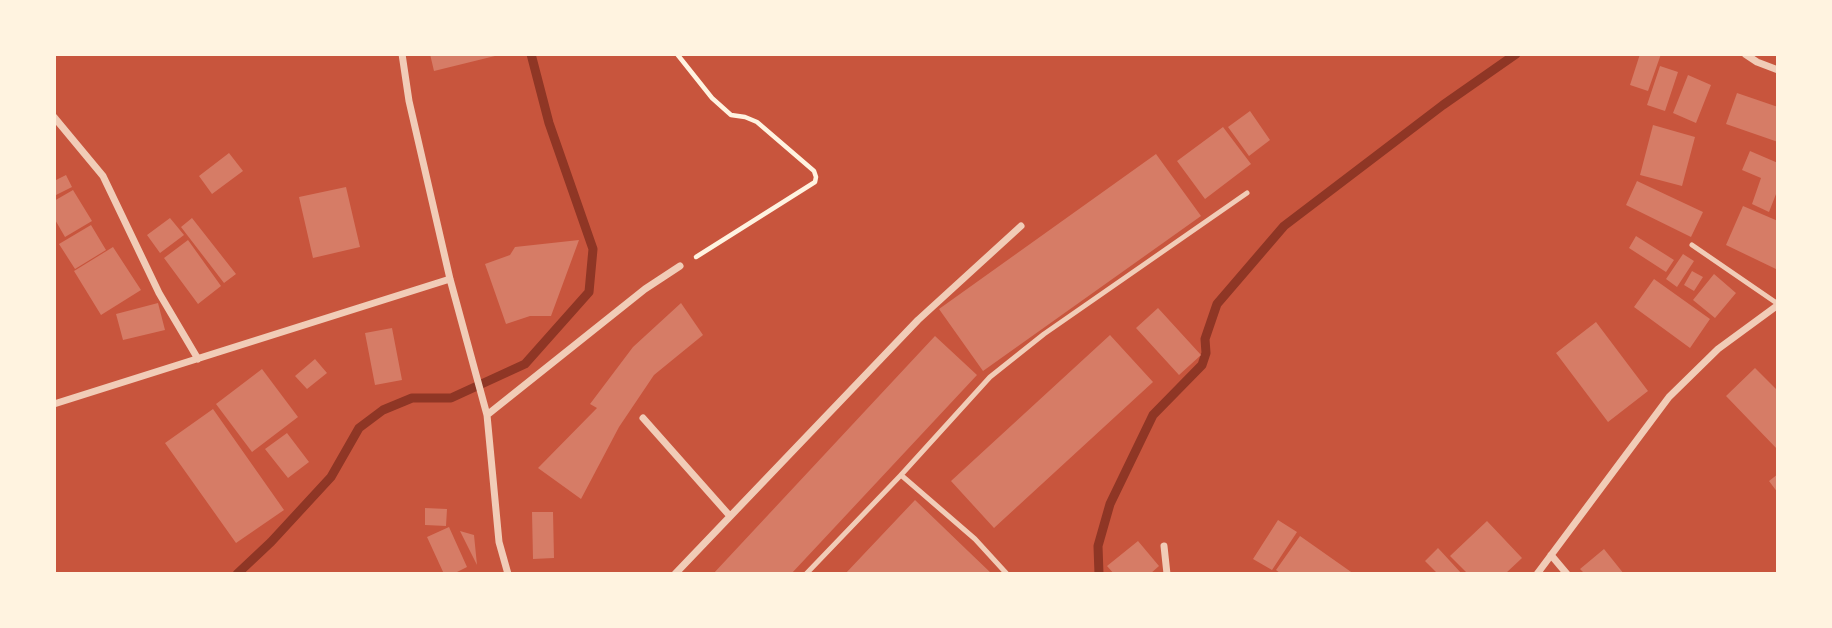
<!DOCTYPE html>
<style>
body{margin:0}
#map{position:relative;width:1832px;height:628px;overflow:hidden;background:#c8553d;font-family:"Space Grotesk",sans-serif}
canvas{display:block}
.frame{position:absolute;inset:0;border:56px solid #fff3e0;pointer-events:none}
</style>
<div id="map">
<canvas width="1832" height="628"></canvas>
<div class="frame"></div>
</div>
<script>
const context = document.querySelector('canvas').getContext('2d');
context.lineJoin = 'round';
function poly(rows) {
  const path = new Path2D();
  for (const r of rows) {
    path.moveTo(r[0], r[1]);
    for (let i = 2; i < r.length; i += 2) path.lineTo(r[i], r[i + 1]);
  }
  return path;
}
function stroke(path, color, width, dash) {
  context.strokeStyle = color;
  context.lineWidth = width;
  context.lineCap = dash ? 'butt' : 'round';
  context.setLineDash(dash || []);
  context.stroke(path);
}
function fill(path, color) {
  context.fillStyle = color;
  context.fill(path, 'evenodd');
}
const stream = poly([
 [237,574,271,542,331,477,359,428,383,410,412,398,451,398,525,364,589,292,593,249,549,123,531,54],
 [1099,574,1098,546,1110,504,1153,415,1202,365,1206,353,1205,339,1217,304,1284,226,1443,105,1516,54]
]);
const building = poly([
 [430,54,499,54,499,55,434,71],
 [1640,54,1661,54,1648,91,1630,85],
 [1660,66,1678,72,1665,111,1647,105],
 [1688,75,1711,85,1696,123,1673,113],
 [1737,93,1778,107,1778,142,1726,124],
 [1250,111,1270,140,1249,156,1228,127],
 [1653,125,1695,137,1682,186,1640,175],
 [1223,127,1251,164,1205,199,1177,161],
 [1750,151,1778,163,1778,189,1769,212,1752,204,1761,178,1742,170],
 [229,153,243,171,212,194,199,176],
 [1156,154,1201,216,983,371,939,309],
 [66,175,72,187,54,196,54,181],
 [1637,181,1703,212,1691,237,1626,205],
 [346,187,360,247,313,258,299,197],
 [73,190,92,221,65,237,54,218,54,201],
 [1743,206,1778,221,1778,270,1726,245],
 [170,218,184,235,160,253,147,235],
 [192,218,236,274,224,283,181,227],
 [91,225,106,250,75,269,59,244],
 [1636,236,1674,260,1666,272,1629,248],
 [188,240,221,286,198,304,164,258],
 [579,240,551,316,530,316,506,324,485,264,510,255,515,247],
 [113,247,141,290,101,315,74,271],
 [1683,254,1694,261,1677,287,1666,279],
 [1692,271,1703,277,1694,291,1684,285],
 [1714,274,1736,293,1715,318,1693,300],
 [1654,279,1710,319,1690,348,1634,307],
 [158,303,165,330,123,340,116,314],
 [681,303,703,335,654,375,619,427,581,499,538,468,597,408,590,404,633,347],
 [1158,308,1201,355,1179,375,1136,328],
 [1596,322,1648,391,1608,422,1556,353],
 [392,328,402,380,375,385,365,333],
 [1110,335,1153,382,994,528,951,481],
 [935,336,977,375,820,543,791,574,713,574],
 [315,359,327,373,307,389,295,376],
 [1755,368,1778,391,1778,450,1726,396],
 [262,369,298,417,252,452,216,404],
 [213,409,284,510,236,543,165,443],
 [287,433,309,462,288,478,265,449],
 [1778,474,1778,493,1769,481],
 [915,500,968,551,992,574,845,574],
 [425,508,447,509,446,526,425,525],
 [532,512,553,512,554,558,533,559],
 [1278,520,1297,532,1272,570,1253,559],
 [1487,521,1522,558,1505,574,1468,574,1450,556],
 [449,527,467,567,453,574,444,574,427,537],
 [460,531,474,535,477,565],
 [1300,536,1354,574,1281,574,1276,570],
 [1138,541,1159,566,1150,574,1114,574,1107,566],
 [1438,548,1462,574,1438,574,1425,561],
 [1604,549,1624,574,1585,574,1580,569]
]);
const path = poly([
 [677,54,712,98,731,115,745,117,757,122,814,171,816,177,815,182,696,257]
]);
const service = poly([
 [1692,245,1778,304],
 [901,475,975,539,1007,574],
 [806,574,901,475,990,377,1044,334,1247,193]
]);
const minor = poly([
 [402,54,409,101,450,279,487,415,499,542,508,574],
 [1745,54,1757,62,1778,70],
 [54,117,103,176,159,293,198,359],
 [54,404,450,279],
 [487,415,645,289,680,266],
 [643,418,729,515],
 [1164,546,1167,574],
 [1551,555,1567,574],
 [675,574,918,320,1021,226],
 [1537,574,1669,397,1718,349,1778,305]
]);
stroke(stream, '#8f3625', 9);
fill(building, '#d67c66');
stroke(path, '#fff3e0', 4.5);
stroke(service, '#f1ccb7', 5);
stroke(minor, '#f1ccb7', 7);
</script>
